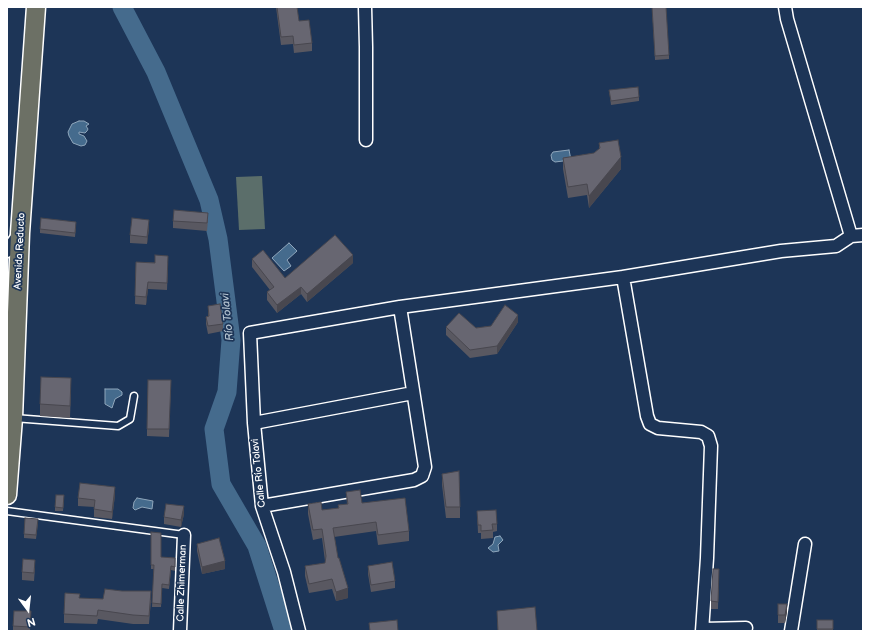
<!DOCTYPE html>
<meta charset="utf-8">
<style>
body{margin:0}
#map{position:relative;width:870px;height:638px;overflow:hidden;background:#1d3557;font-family:"Balsamiq Sans",sans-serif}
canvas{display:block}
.frame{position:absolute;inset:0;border:8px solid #fff;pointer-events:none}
.north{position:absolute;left:8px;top:590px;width:40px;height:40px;-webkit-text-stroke:3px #1d3557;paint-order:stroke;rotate:165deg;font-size:11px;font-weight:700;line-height:16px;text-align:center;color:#fff}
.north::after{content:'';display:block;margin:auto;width:14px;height:18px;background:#fff;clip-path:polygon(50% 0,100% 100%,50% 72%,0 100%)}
</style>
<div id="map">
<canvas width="870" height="638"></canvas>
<div class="frame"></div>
<div class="north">N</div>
</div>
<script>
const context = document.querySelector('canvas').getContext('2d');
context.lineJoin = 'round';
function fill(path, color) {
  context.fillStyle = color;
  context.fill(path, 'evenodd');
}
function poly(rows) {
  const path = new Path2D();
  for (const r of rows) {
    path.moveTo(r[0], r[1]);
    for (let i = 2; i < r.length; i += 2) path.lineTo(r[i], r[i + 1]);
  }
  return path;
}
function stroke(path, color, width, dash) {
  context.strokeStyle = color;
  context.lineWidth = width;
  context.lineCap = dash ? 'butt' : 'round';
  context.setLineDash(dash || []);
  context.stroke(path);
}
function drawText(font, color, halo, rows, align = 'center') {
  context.font = font + ' "Balsamiq Sans",sans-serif';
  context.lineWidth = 3.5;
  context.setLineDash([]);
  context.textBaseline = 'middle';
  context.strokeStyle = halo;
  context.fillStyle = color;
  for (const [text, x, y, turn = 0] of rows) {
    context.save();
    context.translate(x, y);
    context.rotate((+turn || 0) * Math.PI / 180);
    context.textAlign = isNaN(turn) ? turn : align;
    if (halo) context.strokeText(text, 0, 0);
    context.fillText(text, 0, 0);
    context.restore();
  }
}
const green = poly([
 [262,176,265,229,239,230,236,177]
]);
const water = poly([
 [79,121,84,121,89,124,86,126,88,129,87,131,85,133,79,132,79,134,84,136,87,141,85,145,81,146,73,143,69,136,68,132,72,124,79,121],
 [569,150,571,160,555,162,552,160,551,155,553,152,569,150],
 [289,243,297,251,287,260,291,266,284,271,272,258,289,243],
 [105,389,118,389,122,392,122,395,115,399,112,408,105,404,105,389],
 [137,498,153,501,152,509,142,507,135,510,133,508,134,502,137,498],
 [500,536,503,540,498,545,499,551,493,552,488,548,493,544,495,537,500,536]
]);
const river = poly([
 [122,7,156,72,209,200,218,239,231,340,227,392,214,429,221,484,257,546,284,631]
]);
const service = poly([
 [14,418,118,426,130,419,134,396],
 [7,511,184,535]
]);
const minor = poly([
 [365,7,366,47,366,140],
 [785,7,787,19,851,236],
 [7,251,20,233],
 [623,277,647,416,650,424,658,428,701,432,708,436,711,446,707,558,702,631],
 [254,423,413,393],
 [262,506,414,480,422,476,425,467,400,307],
 [703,629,746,628],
 [180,631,184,535],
 [299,631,284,572,262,506,254,423,250,333,400,307,623,277,781,251,836,246,851,236,863,235],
 [791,631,805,544]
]);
const primary = poly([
 [7,495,13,418,20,233,36,7]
]);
const wall = poly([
 [276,7,297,7,299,21,312,43,312,51,294,53,293,44,281,45],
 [652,7,669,55,669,59,655,60],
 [609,90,639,97,639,101,611,105],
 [599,143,621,169,589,208,587,195,568,198,563,169,563,158,594,153,599,149],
 [208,220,207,231,173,228,173,221],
 [76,226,75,237,40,233,40,229],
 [149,228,147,244,130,243,130,235],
 [252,259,285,278,353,263,307,302,301,294,277,313,267,300,267,292,270,290,252,267],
 [136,262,168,263,167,290,148,289,146,305,135,304],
 [208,306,223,324,223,331,208,334,206,324,206,317,208,316],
 [518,322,497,354,470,358,446,335,446,327,476,328],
 [171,380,169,437,147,436,147,429],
 [71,389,70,418,40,416,40,404],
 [442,474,460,507,460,518,446,518,442,485],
 [346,492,362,503,409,531,409,541,378,545,376,531,334,537,338,558,348,598,336,601,332,589,309,593,305,576,305,566,325,563,325,561,322,538,313,540,308,514,308,504,322,510,338,508,338,505,347,504],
 [115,495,112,519,94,517,94,507,78,506,78,498],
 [64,499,63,511,55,511,55,507],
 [477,511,497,524,497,531,493,532,493,538,481,539,481,533,478,533],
 [184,514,181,527,164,524,164,517],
 [38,523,36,539,24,538,24,534],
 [151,532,161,557,175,558,175,571,171,570,169,589,162,588,161,607,152,607,154,569,151,569],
 [197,544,225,569,202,574,197,551],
 [368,566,395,581,395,588,371,592,368,574],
 [35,568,34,581,22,580,22,572],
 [719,569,718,609,711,609,711,601],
 [80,598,103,599,151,600,149,624,133,624,98,619,97,624,64,623,64,614],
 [778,604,787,612,785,623,778,623],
 [31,611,30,631,13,630,13,626],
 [497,611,537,631,498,631],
 [817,620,833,620,833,631,817,631]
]);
const shadedWall = poly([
 [621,157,621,169,589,208,589,196],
 [149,220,149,228,147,244,147,237],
 [353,255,353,263,307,302,307,294],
 [148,282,148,289,146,305,146,297],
 [301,287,301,294,277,313,277,305],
 [518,315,518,322,497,354,497,346],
 [115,487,115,495,112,519,112,512],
 [184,506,184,514,181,527,181,520],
 [225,561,225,569,202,574,202,567],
 [348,588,348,598,336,601,336,592],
 [787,604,787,612,785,623,785,615]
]);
const building = poly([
 [277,7,297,7,299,21,309,20,312,43,294,45,293,36,281,37,277,7],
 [652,7,666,7,669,55,655,56,652,7],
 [638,87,639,97,611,101,609,90,638,87],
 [618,140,621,157,589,196,587,184,568,187,563,158,594,153,600,148,599,143,618,140],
 [174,210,208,213,207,223,173,221,174,210],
 [41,218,76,222,75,233,40,229,41,218],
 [132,218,149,220,147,237,130,235,132,218],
 [335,235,353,255,307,294,301,287,277,305,267,292,274,287,252,259,263,250,285,278,335,235],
 [155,255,168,256,167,283,148,282,146,297,135,296,136,262,155,263,155,255],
 [220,304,223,324,208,326,206,317,209,316,208,306,220,304],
 [505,305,518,315,497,346,470,350,446,327,459,313,476,328,491,326,505,305],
 [41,377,71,378,70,406,40,404,41,377],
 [148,380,171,380,169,429,147,429,148,380],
 [459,471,460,507,446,507,442,474,459,471],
 [80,483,115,487,112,512,94,509,95,500,78,498,80,483],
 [360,490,362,503,405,498,409,531,378,535,376,522,333,528,338,558,339,558,348,588,336,592,332,579,309,584,305,566,325,563,326,556,322,529,313,530,308,504,321,502,322,510,339,508,338,505,348,504,346,492,360,490],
 [56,495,64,495,63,508,55,507,56,495],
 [166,504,184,506,181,520,164,517,166,504],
 [496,510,497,524,492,524,493,530,481,531,481,525,478,525,477,511,496,510],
 [25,518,38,519,36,535,24,534,25,518],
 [151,532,161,533,161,557,175,558,175,567,171,566,169,585,162,584,161,604,152,603,154,565,151,565,151,532],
 [219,538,225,561,202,567,197,544,219,538],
 [23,559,35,560,34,573,22,572,23,559],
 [392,562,395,581,371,585,368,566,392,562],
 [713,569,719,569,718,602,711,601,713,569],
 [105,589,122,591,151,591,149,616,133,615,98,610,97,616,64,614,65,593,80,594,79,598,103,599,105,589],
 [778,604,787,604,785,615,778,615,778,604],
 [535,607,537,631,498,631,497,611,535,607],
 [14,611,31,611,30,627,13,626,14,611],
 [397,620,398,631,370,631,369,623,397,620],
 [817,620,833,620,833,629,817,629,817,620]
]);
const streetNames = [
 ["Avenida Reducto",20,251,-87],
 ["Calle Río Tolavi",259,473,-96],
 ["Calle Zhimerman",182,583,-88]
];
const waterNames = [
 ["Río Tolavi",228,317,-96]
];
fill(green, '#5b6e6a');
fill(water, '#456b8d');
stroke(water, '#8fa6bb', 1);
stroke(river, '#456b8d', 19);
stroke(service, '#fff', 9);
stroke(minor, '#fff', 15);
stroke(primary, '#fff', 21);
stroke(service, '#1d3557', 6);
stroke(minor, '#1d3557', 12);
stroke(primary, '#6c7065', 18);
fill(wall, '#595861');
fill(shadedWall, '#48474f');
fill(building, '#676671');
stroke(building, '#48474f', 1);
drawText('10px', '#fff', '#1d3557', streetNames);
drawText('italic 11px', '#b5c4d1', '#1d3557', waterNames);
</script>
